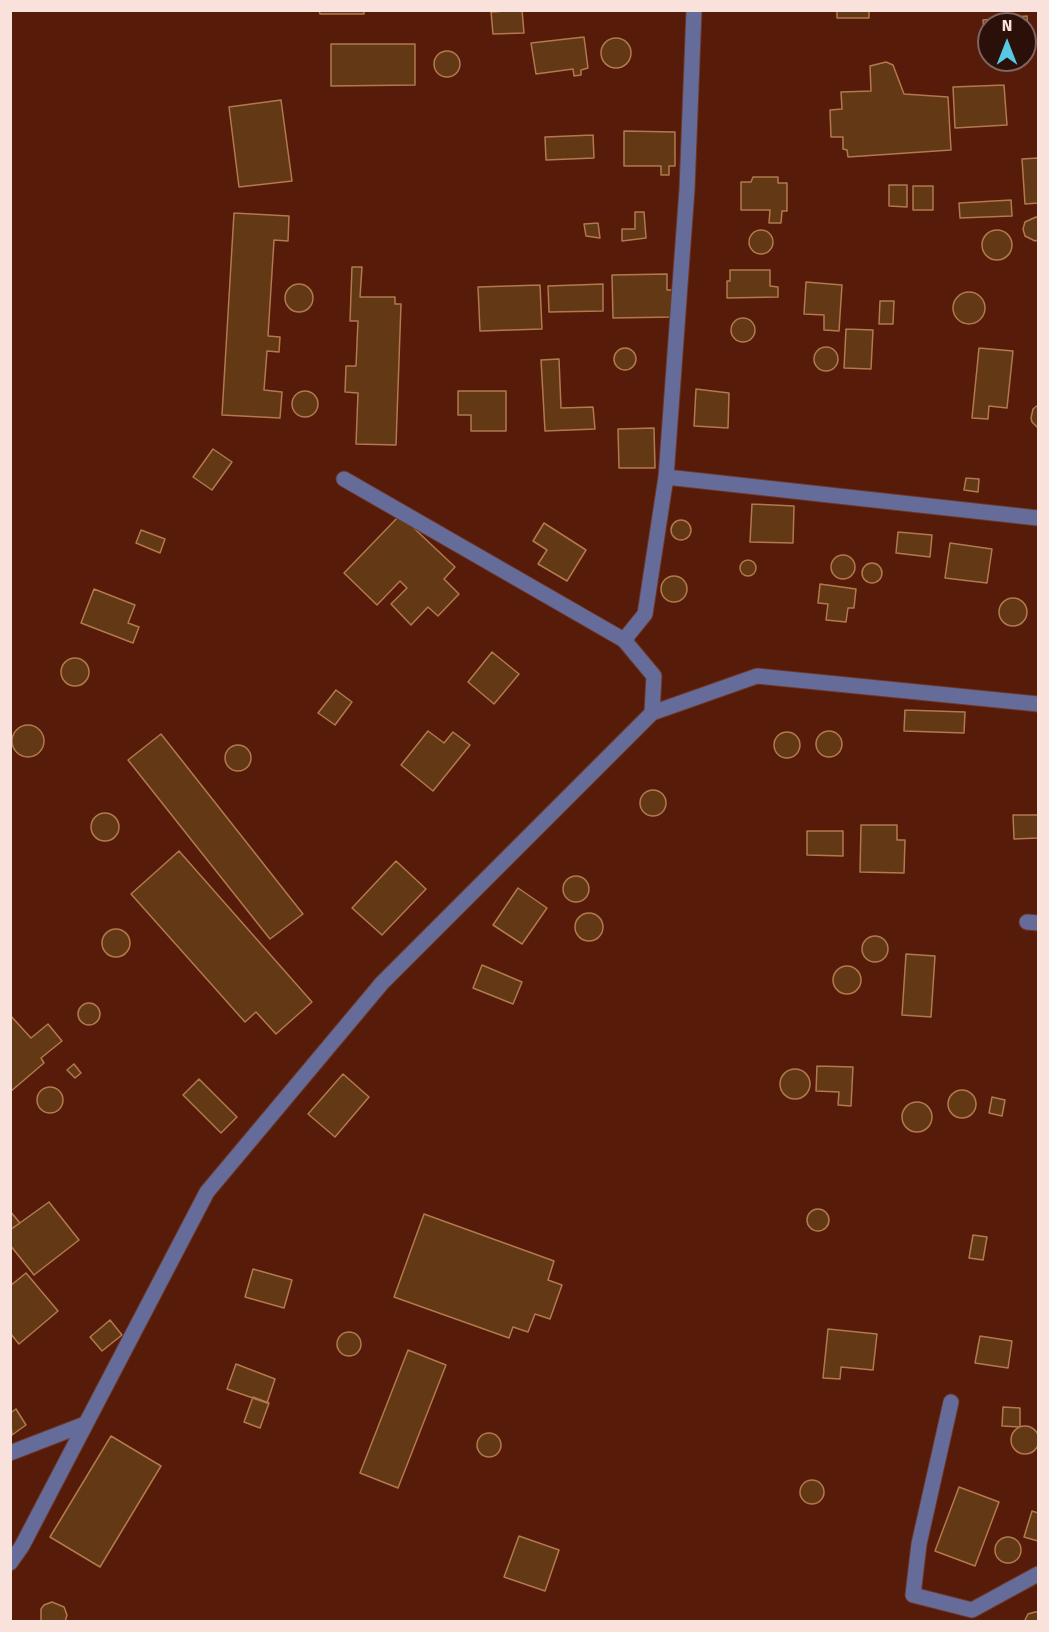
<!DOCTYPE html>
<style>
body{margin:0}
#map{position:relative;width:1049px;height:1632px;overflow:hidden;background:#571b09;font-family:"Fira Sans",sans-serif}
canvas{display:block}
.frame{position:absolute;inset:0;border:12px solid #fae2dc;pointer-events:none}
.north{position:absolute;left:977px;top:12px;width:60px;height:60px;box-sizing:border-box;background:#2b1009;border:2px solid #7e645d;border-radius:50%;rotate:0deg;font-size:16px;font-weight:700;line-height:24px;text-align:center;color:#fae2dc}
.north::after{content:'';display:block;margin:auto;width:21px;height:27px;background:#58c8e4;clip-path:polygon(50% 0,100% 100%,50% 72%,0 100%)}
</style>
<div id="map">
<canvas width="1049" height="1632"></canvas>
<div class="frame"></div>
<div class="north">N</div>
</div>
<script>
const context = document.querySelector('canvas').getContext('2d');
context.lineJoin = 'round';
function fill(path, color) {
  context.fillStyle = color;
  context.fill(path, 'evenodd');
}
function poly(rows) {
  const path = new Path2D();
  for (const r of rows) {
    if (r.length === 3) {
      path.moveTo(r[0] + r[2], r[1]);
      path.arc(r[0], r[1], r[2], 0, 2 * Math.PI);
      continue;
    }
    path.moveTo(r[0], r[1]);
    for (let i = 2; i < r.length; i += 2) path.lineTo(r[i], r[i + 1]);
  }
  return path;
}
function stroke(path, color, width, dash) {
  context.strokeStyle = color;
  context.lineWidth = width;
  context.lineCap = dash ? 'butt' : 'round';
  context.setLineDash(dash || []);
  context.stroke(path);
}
const building = poly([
 [319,10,364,10,364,14,320,14,319,10],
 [522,10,524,33,493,34,491,12,522,10],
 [837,10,869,10,869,18,837,18,837,10],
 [1027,16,1029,43,1025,43,1025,24,989,24,989,46,985,46,983,20,1027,16],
 [584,37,588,68,581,70,581,75,574,76,573,69,536,74,531,43,584,37],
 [616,53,15],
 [331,44,415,44,415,85,331,86,331,44],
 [447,64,13],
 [886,62,893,65,904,94,948,97,951,150,848,157,847,150,843,149,843,137,831,137,830,110,842,109,841,92,871,91,870,66,886,62],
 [1004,85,1007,125,955,128,953,87,1004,85],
 [281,100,292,181,239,187,229,107,281,100],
 [624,131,675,132,675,166,669,166,669,175,661,175,661,166,624,166,624,131],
 [593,135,594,158,546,160,545,137,593,135],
 [1038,158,1038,203,1025,204,1022,159,1038,158],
 [753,177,778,177,778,183,787,183,787,211,782,211,781,223,769,223,770,210,741,210,741,182,751,182,753,177],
 [889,185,907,185,907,207,889,206,889,185],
 [913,186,933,186,933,210,913,210,913,186],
 [1011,200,1012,216,960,218,959,203,1011,200],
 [635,212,644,212,646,238,622,241,622,229,635,229,635,212],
 [234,213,289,216,288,241,274,240,268,336,280,337,279,352,267,351,264,390,282,392,280,418,222,415,234,213],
 [1036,217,1038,218,1038,240,1035,241,1025,236,1023,229,1025,222,1036,217],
 [598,223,600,238,586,236,584,224,598,223],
 [761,242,12],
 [997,245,15],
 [352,267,362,267,360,297,395,297,395,304,401,304,396,445,356,444,358,393,345,392,346,366,356,366,358,321,350,321,352,267],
 [730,270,770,270,770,286,778,287,778,297,727,298,727,281,730,281,730,270],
 [667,274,667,290,673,290,673,317,613,318,612,275,667,274],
 [806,282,842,285,839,331,824,330,824,315,804,314,806,282],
 [603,284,603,311,549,312,548,286,603,284],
 [299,298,14],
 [540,285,542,329,480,331,478,287,540,285],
 [969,308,16],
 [880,301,894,301,893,324,879,324,880,301],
 [743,330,12],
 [846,329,873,330,871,369,844,368,846,329],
 [826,359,12],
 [625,359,11],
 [979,348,1013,351,1007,408,989,406,988,419,972,418,979,348],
 [559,359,561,408,593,407,595,429,545,431,541,360,559,359],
 [696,389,729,393,728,428,694,426,696,389],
 [458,391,506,391,506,431,471,431,471,415,458,415,458,391],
 [305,404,13],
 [1038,405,1038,428,1032,422,1031,418,1033,409,1038,405],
 [654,428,655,468,619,468,618,429,654,428],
 [213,449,232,462,212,490,193,477,213,449],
 [966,478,979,479,978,492,964,490,966,478],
 [752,504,794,506,793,543,750,542,752,504],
 [400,515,455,567,444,579,459,594,438,616,428,607,411,625,391,604,407,588,400,581,377,605,344,573,400,515],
 [681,530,10],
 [544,523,586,550,567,581,538,564,547,550,533,541,544,523],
 [141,530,165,539,160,553,136,543,141,530],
 [898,532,932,535,930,557,896,553,898,532],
 [950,543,992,549,987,583,945,578,950,543],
 [843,567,12],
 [748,568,8],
 [872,573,10],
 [674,589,13],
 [820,584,856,589,854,608,848,608,846,622,826,620,828,604,818,603,820,584],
 [94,589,135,605,128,623,139,627,133,643,81,623,94,589],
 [1013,612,14],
 [492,652,519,674,494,704,468,682,492,652],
 [75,672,14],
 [336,690,352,702,335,725,318,713,336,690],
 [905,710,965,712,964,733,904,731,905,710],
 [28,741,16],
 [428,731,444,743,453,732,470,745,433,791,401,765,428,731],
 [829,744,13],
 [787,745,13],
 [161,734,303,914,270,939,128,760,161,734],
 [238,758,13],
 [653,803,13],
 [105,827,14],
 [1013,815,1038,815,1038,838,1014,839,1013,815],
 [861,825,897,825,897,840,905,840,904,873,860,872,861,825],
 [807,831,843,831,843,856,807,855,807,831],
 [179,851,312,1002,276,1034,256,1012,245,1022,131,894,179,851],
 [396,861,426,889,382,935,352,908,396,861],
 [576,889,13],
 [518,888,547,908,522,944,493,925,518,888],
 [589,927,14],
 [116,943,14],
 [875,949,13],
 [906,954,935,956,931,1017,902,1015,906,954],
 [482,965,522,982,513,1004,473,988,482,965],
 [847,980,14],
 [89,1014,11],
 [10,1015,31,1038,48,1024,62,1041,41,1058,44,1063,10,1092,10,1015],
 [74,1064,81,1073,75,1078,67,1070,74,1064],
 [817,1066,853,1067,851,1106,838,1105,839,1092,816,1091,817,1066],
 [795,1084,15],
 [343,1074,369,1097,335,1137,308,1114,343,1074],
 [199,1079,237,1117,221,1133,183,1095,199,1079],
 [50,1100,13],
 [962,1104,14],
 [992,1097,1005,1100,1002,1116,989,1113,992,1097],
 [917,1117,15],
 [49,1202,79,1240,34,1275,10,1245,10,1230,49,1202],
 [818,1220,11],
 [10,1211,20,1223,10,1230,10,1211],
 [424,1214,554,1261,548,1280,562,1285,550,1319,535,1314,528,1332,513,1327,509,1338,394,1297,424,1214],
 [973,1235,987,1237,983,1260,969,1258,973,1235],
 [253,1269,292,1280,284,1308,245,1297,253,1269],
 [26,1273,58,1311,19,1344,10,1333,10,1286,26,1273],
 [110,1320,122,1335,102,1351,90,1337,110,1320],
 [828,1329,877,1334,873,1370,841,1367,840,1379,823,1378,828,1329],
 [349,1344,12],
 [980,1336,1012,1341,1008,1368,975,1363,980,1336],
 [408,1350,446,1365,398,1488,360,1473,408,1350],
 [236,1364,275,1379,267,1403,227,1389,236,1364],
 [253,1397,269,1403,260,1428,244,1422,253,1397],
 [1003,1407,1020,1408,1020,1427,1002,1426,1003,1407],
 [16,1409,26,1425,12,1435,10,1413,16,1409],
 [1025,1440,14],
 [489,1445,12],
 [111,1436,161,1466,100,1567,50,1537,111,1436],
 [812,1492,12],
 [959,1487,999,1502,975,1566,935,1551,959,1487],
 [1032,1511,1038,1513,1038,1541,1024,1537,1032,1511],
 [519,1536,559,1550,545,1591,504,1577,519,1536],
 [1008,1550,13],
 [52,1602,64,1607,67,1615,65,1622,41,1622,41,1609,44,1605,52,1602],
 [1035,1612,1038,1612,1038,1622,1024,1622,1028,1614,1035,1612]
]);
const street = poly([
 [666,477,1038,518],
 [344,479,624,640,654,676,652,713],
 [624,640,645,614,666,477,687,189,694,10],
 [1027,922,1038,923],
 [951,1402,919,1544,913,1595,972,1610,1038,1574],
 [10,1453,85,1424],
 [10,1563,22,1546,207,1192,382,983,652,713,757,676,1038,704]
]);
fill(building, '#633814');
stroke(building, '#b3794e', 1.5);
stroke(street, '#6e3727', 17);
stroke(street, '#656c99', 15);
</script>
